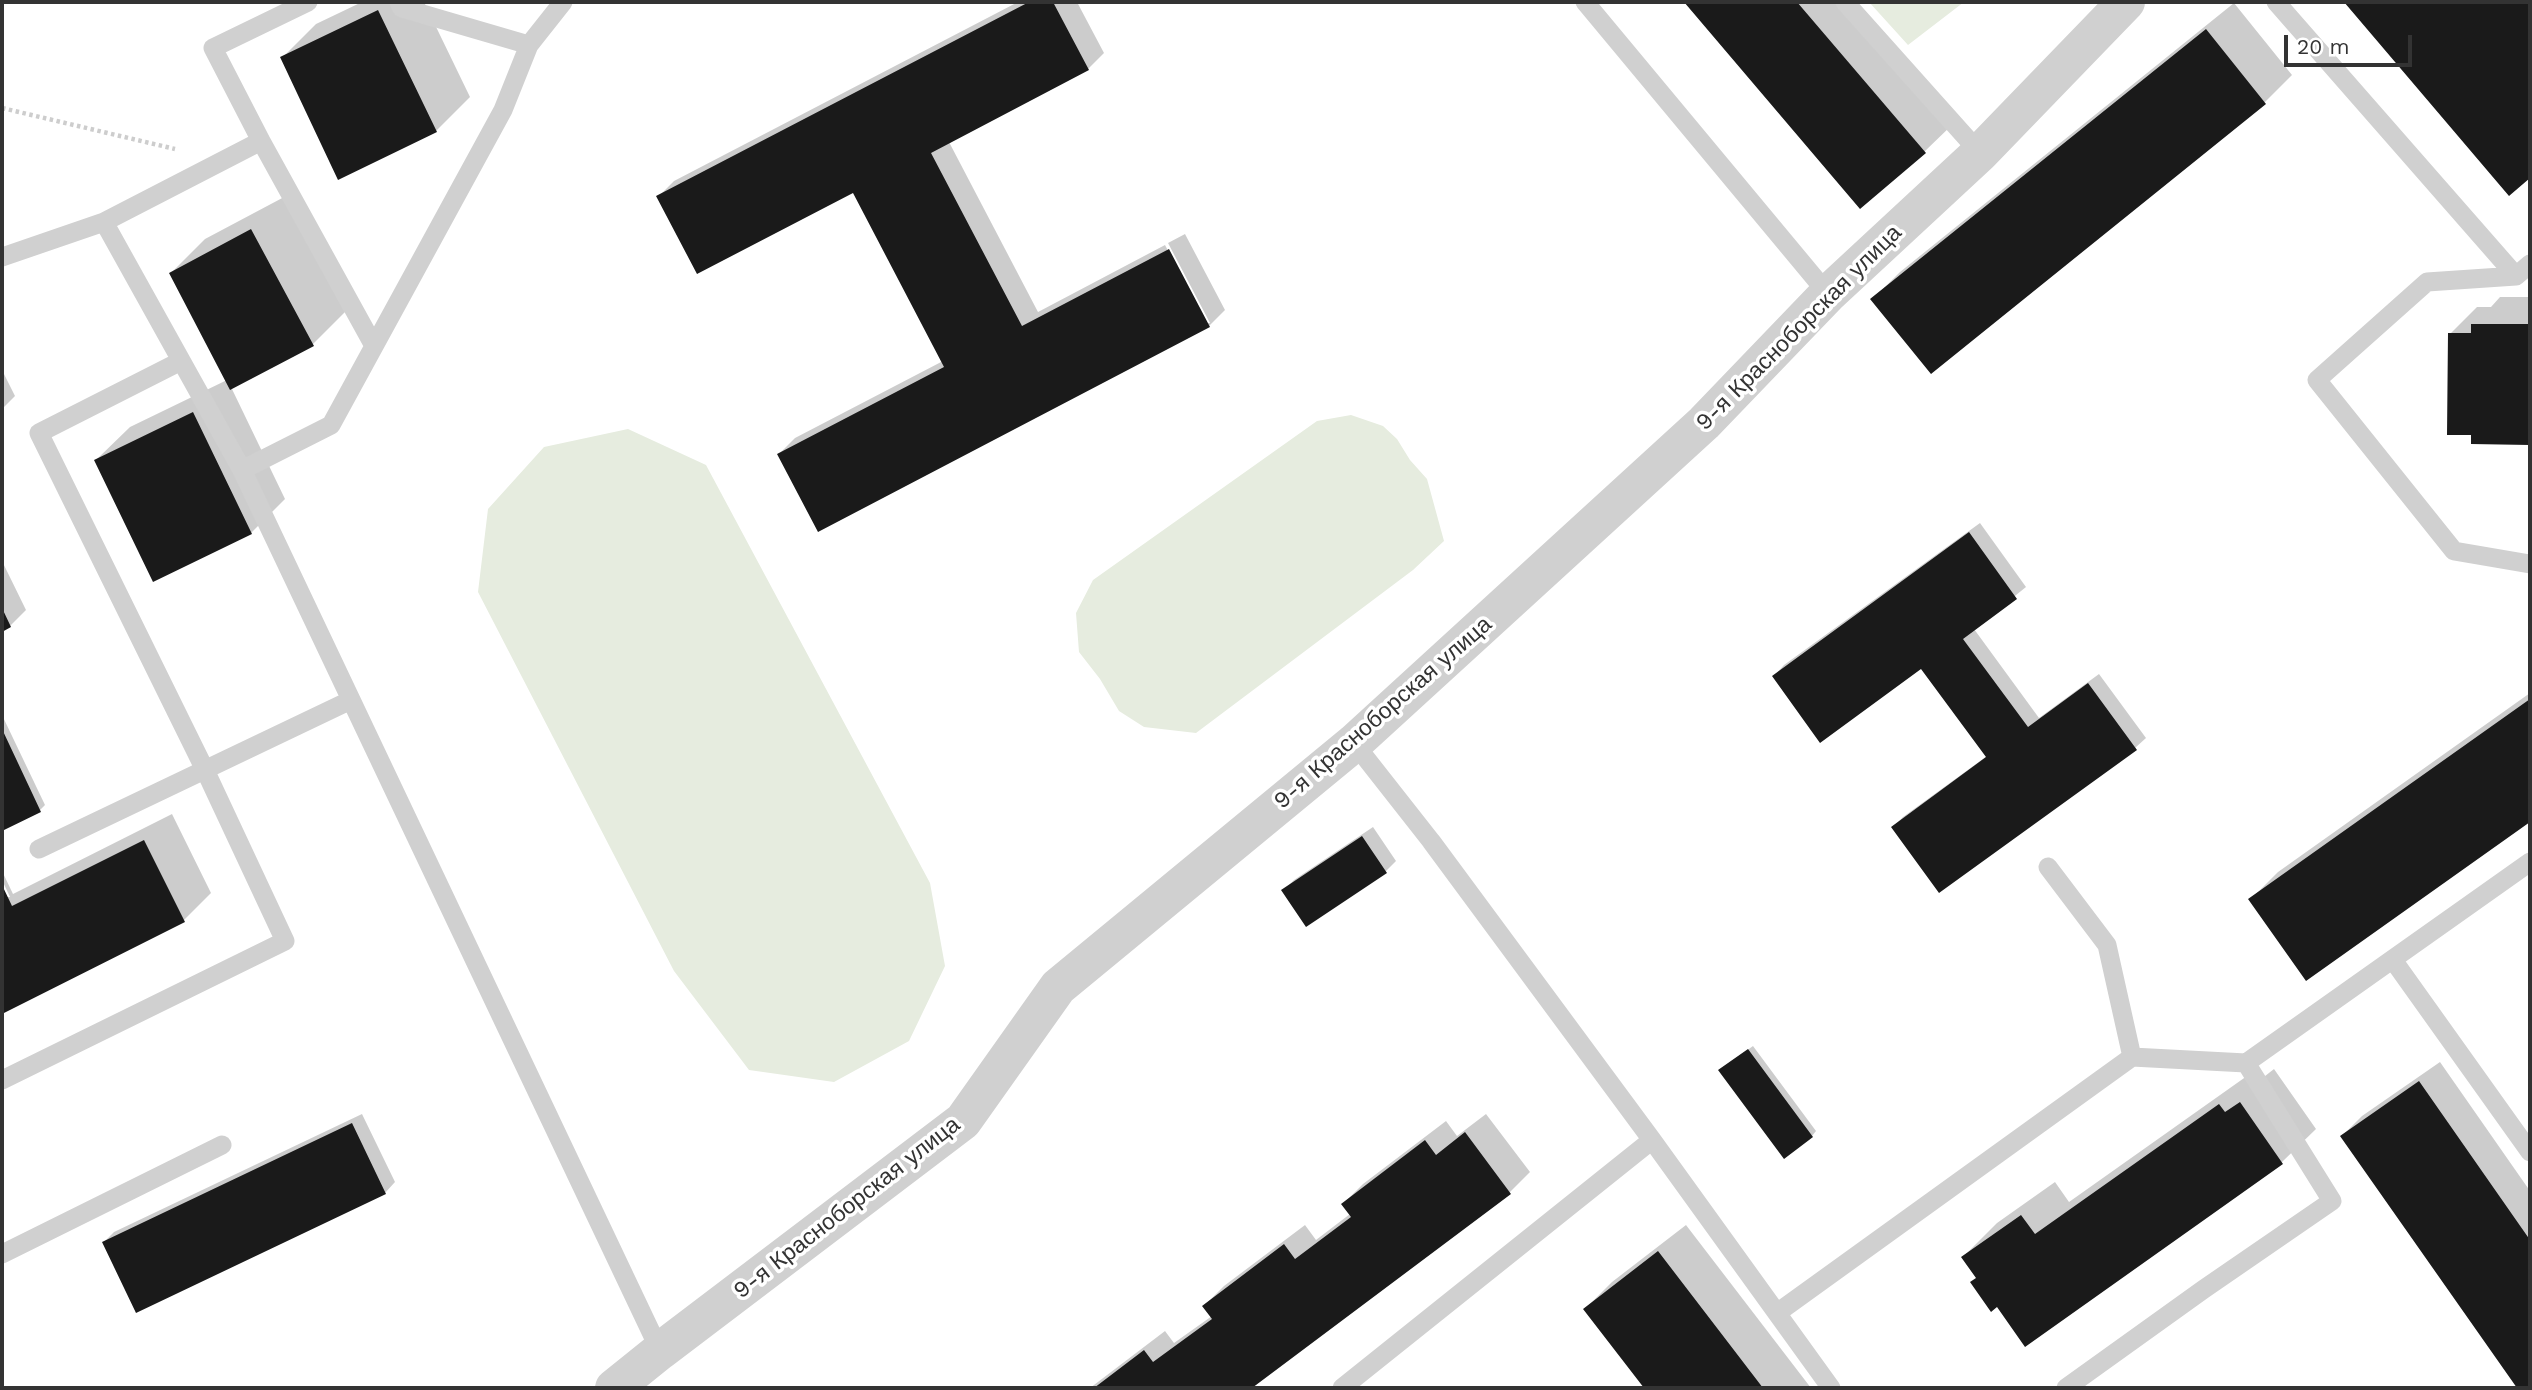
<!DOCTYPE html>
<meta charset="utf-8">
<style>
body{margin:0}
#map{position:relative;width:2532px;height:1390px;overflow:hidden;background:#fff;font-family:"Work Sans",sans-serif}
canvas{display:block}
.frame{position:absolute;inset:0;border:4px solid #333;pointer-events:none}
.scale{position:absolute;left:2284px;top:35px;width:128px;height:32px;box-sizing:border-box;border:4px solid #333;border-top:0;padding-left:9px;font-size:21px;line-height:24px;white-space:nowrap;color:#333;-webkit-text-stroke:5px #fff;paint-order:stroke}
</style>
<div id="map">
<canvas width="2532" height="1390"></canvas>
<div class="frame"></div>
<div class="scale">20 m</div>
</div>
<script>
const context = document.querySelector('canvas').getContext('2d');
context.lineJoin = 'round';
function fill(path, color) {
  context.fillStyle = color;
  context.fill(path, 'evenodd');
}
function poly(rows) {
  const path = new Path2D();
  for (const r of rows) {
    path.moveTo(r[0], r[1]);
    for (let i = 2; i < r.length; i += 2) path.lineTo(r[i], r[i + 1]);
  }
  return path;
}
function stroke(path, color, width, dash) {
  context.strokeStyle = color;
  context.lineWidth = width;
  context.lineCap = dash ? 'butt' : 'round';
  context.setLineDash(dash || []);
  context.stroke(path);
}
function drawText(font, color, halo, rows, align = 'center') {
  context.font = font + ' "Work Sans",sans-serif';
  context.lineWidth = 7;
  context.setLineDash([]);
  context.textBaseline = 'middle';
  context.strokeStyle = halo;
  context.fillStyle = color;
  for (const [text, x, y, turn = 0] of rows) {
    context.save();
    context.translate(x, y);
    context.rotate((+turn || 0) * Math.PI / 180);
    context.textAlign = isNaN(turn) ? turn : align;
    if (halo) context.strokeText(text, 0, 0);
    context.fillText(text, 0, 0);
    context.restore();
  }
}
const green = poly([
 [1869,2,1964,2,1908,45],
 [1351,415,1383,426,1397,439,1410,460,1427,479,1444,541,1413,570,1196,733,1144,727,1119,711,1100,679,1079,652,1076,613,1093,580,1317,421],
 [628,429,706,465,930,883,945,966,909,1041,834,1082,749,1070,674,971,478,592,488,509,544,447]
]);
const shadow = poly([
 [362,2,424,2,470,97,436,131,339,177,282,58,316,24],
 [1018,2,1077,2,1104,53,1088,69,949,142,1038,312,1165,245,1206,323,1210,323,1168,243,1185,234,1225,310,1209,326,779,454,795,438,943,361,854,191,659,196,674,181],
 [1687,2,1848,2,1952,125,1924,152,1860,206],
 [2346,2,2530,2,2530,176,2509,194],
 [2234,3,2292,75,2265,102,1873,299,1900,272],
 [286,196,346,311,312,345,231,387,285,499,251,533,96,460,130,427,227,380,171,273,205,239],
 [2500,297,2530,297,2530,443,2473,443,2450,334,2477,307,2491,307],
 [2,370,15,396,2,409],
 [1980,523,2026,587,1974,629,2039,718,2099,674,2146,738,2135,748,1893,827,1903,817,1987,756,1921,667,1774,676,1784,665],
 [2,561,26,610,10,626,2,630],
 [2530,693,2530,820,2307,978,2251,899,2278,872],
 [2,715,45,805,40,810,2,829],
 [172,814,211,893,184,920,2,1012,2,889,6,897,10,897,2,880,2,871,13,894],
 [1373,827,1396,861,1386,871,1284,890,1294,880],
 [1753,1046,1816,1131,1812,1136,1725,1066],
 [2440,1062,2530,1191,2530,1388,2519,1388,2342,1136,2362,1116],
 [2274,1069,2316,1129,2282,1162,2025,1344,1963,1257,1997,1223,2055,1182,2069,1202,2254,1071,2260,1080],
 [362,1114,395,1182,385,1193,104,1242,114,1232],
 [1486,1114,1530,1172,1510,1192,1249,1388,1090,1388,1165,1331,1174,1343,1212,1316,1204,1306,1224,1286,1305,1225,1316,1240,1350,1214,1343,1204,1363,1184,1446,1121,1457,1136],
 [1686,1225,1811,1388,1646,1388,1585,1309,1612,1282]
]);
const building = poly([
 [1029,2,1053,2,1089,70,931,153,1022,326,1169,249,1210,327,818,532,777,454,944,367,853,193,697,274,656,196],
 [1684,2,1797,2,1926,153,1860,209],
 [2344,2,2530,2,2530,178,2509,196],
 [378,10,437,132,338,180,280,57],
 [2206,29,2266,104,1931,374,1870,299],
 [251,229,314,346,230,390,169,273],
 [2471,324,2530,324,2530,445,2471,444,2471,435,2447,435,2448,333,2471,333],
 [193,412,252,534,153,582,94,460],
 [1969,532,2017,599,1963,639,2028,727,2088,683,2137,750,1939,893,1891,827,1986,757,1921,669,1820,743,1772,676],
 [2,608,11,627,2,632],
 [2530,699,2530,822,2306,981,2248,899],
 [2,729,41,812,2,831],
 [1362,836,1387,873,1306,927,1281,890],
 [144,840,185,922,2,1014,2,885,12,906],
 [1748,1049,1813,1137,1784,1159,1718,1070],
 [2419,1081,2530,1240,2530,1388,2517,1388,2340,1136],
 [2240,1102,2283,1164,2025,1347,1997,1307,1991,1312,1970,1282,1976,1278,1961,1257,2021,1215,2035,1234,2219,1104,2225,1112],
 [352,1123,386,1194,136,1313,102,1242],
 [1465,1132,1511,1194,1252,1388,1094,1388,1144,1350,1153,1362,1212,1319,1202,1306,1284,1244,1295,1259,1351,1217,1341,1204,1425,1140,1436,1155],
 [1658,1251,1763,1388,1644,1388,1583,1309]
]);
const path = poly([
 [2,108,175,149]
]);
const lane = poly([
 [399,2,402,8,529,45],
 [1585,2,1828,294],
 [1845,2,1980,153],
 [2276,2,2516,276,2530,264],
 [261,141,213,48,308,2],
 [104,222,261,141,374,346],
 [2,257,104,222,242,470,331,425,503,110,529,45,563,2],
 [2516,276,2427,282,2317,380,2454,551,2530,564],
 [242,470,660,1351],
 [1354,743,1431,841,1652,1140,1831,1388],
 [39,849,351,700],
 [2048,867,2107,945,2132,1057],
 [2393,960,2530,1152],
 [2,1080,285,941,205,770,39,433,181,361],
 [2,1254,222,1145],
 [1777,1313,2132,1057,2246,1063,2530,862],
 [1342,1388,1652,1140],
 [2066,1388,2204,1289,2332,1201,2246,1063]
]);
const street = poly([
 [614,1388,660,1351,963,1121,1058,987,1354,743,1704,423,1828,294,1980,153,2126,2]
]);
const streetNames = [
 ["9-я Красноборская улица",1799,328,-45],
 ["9-я Красноборская улица",1383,713,-41],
 ["9-я Красноборская улица",847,1208,-38]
];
fill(green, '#e6ecdf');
fill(shadow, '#0003');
fill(building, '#1a1a1a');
stroke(path, '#cdcdcd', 4.5, [3.5, 3.5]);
stroke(lane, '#d0d0d0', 19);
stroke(street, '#d0d0d0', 38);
drawText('23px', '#333', '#fff', streetNames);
</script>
